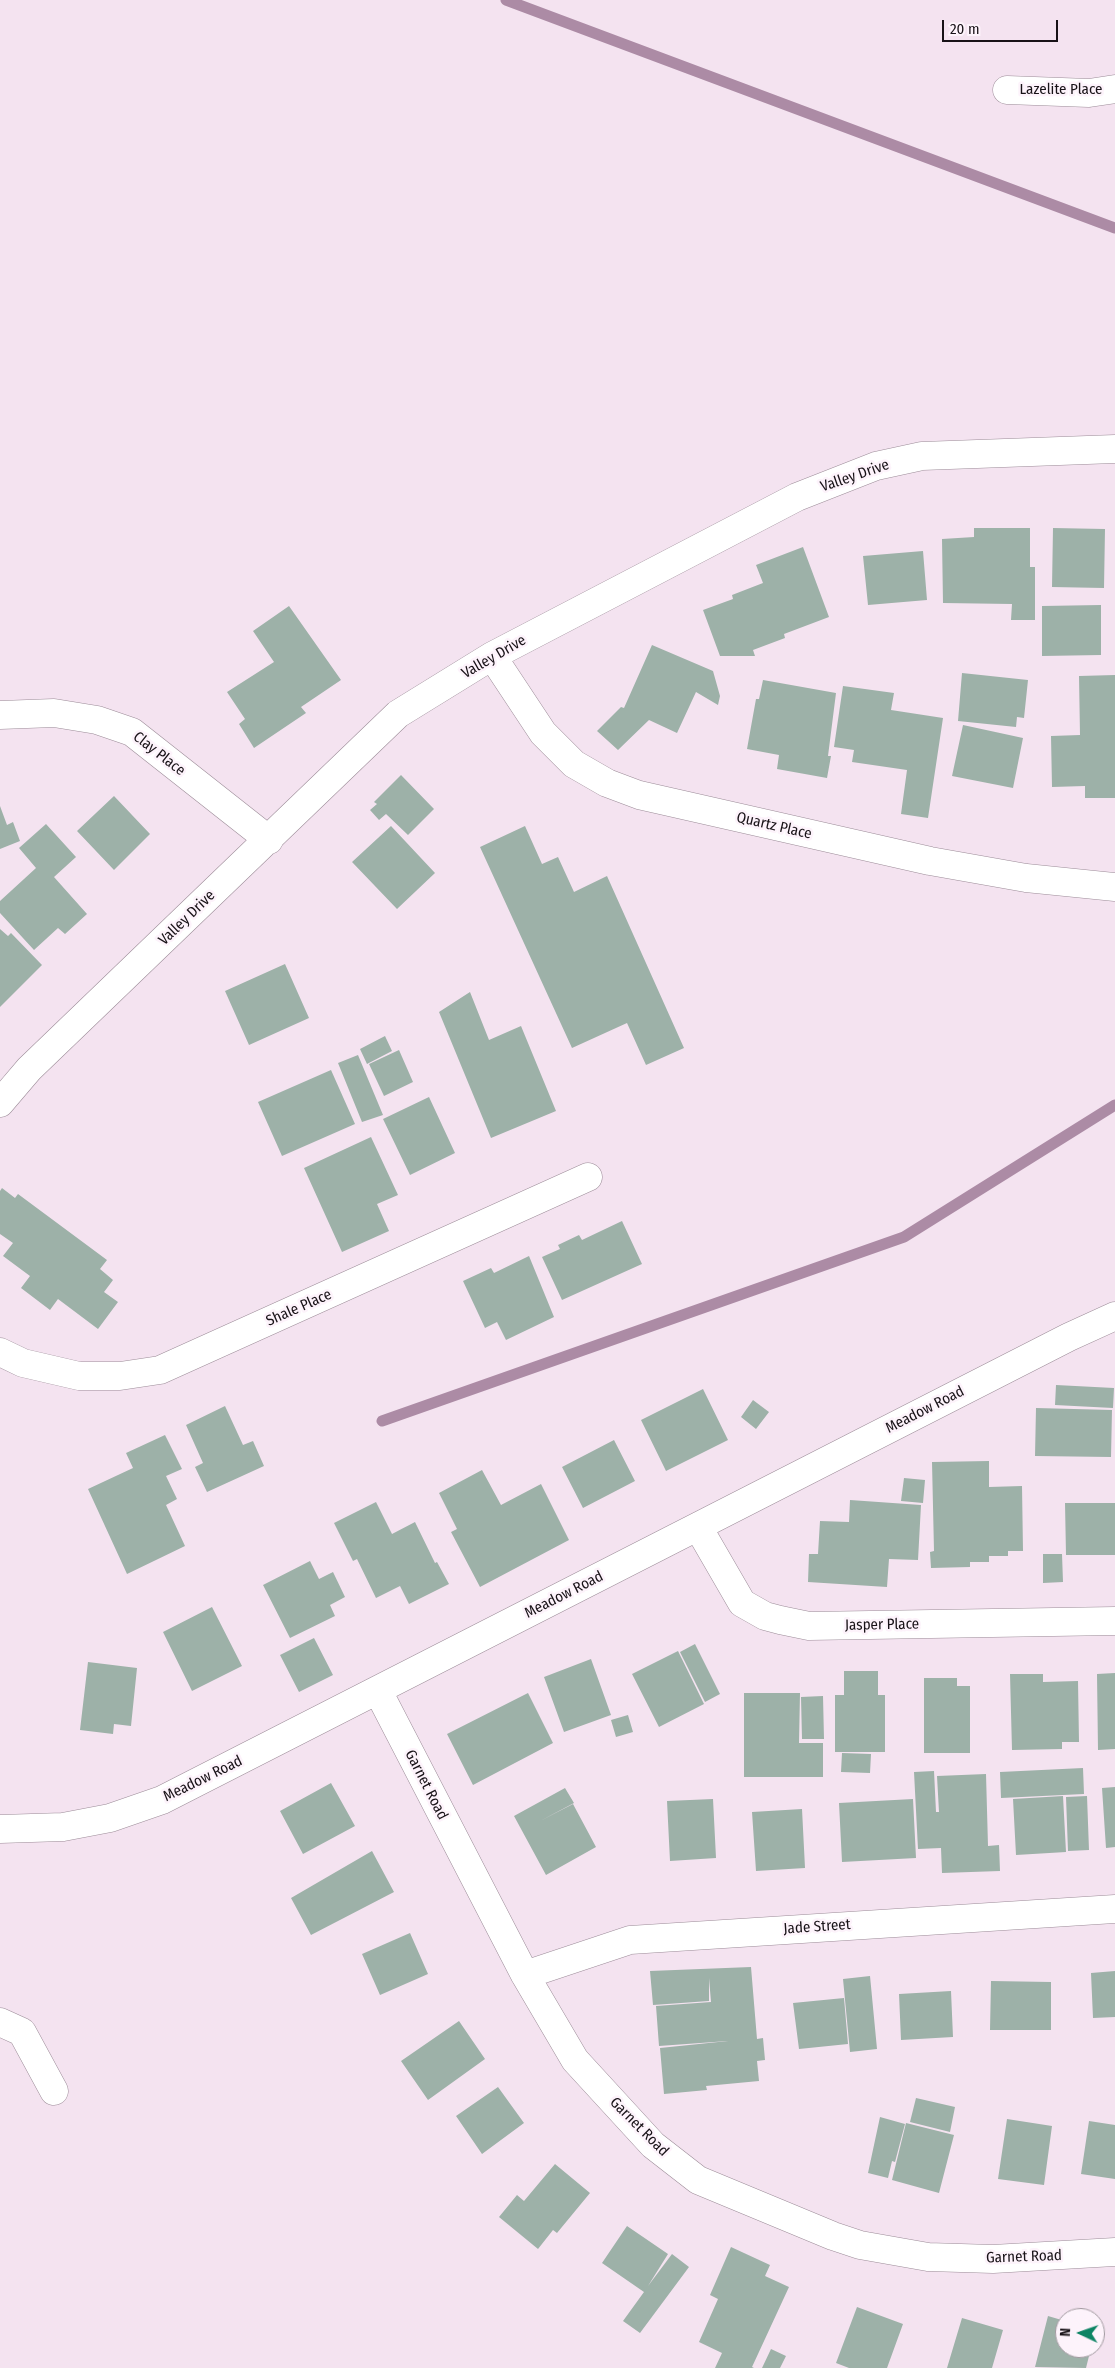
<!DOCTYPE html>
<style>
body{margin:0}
#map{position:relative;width:1115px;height:2368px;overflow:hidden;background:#f4e3f0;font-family:"Fira Sans Condensed",sans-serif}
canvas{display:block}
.north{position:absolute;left:1055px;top:2308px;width:50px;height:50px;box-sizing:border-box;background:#fdf3fb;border:1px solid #a199a0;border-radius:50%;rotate:273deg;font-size:14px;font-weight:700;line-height:20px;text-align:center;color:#181217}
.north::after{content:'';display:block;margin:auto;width:18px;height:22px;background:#0d8464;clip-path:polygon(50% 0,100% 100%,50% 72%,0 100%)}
.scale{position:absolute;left:942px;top:20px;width:116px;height:22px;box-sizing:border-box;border:2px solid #181217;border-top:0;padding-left:6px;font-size:15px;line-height:18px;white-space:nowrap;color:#181217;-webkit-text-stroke:4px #fdf3fb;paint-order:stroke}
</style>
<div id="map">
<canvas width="1115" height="2368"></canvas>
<div class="north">N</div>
<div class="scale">20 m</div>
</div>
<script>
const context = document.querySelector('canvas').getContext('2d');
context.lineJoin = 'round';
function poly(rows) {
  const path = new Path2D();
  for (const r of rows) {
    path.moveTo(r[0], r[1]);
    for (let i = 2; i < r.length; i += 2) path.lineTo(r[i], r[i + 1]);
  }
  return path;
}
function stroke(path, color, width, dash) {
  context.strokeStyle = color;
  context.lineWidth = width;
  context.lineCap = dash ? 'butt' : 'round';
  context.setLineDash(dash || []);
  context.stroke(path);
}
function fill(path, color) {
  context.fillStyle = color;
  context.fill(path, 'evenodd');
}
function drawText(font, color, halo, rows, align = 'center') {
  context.font = font + ' "Fira Sans Condensed",sans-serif';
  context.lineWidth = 5;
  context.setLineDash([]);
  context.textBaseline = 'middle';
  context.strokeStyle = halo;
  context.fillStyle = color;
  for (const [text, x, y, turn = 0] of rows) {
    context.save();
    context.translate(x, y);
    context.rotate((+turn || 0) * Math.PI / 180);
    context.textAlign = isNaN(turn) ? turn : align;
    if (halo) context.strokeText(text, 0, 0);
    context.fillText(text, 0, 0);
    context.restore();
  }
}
const stream = poly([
 [506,0,1115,228],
 [382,1421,904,1237,1115,1105]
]);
const building = poly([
 [974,528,1030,528,1030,567,1035,567,1035,620,1011,620,1012,604,943,603,942,539,974,537],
 [1053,528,1105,529,1104,588,1052,587],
 [803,547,829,617,784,634,785,638,753,650,755,656,720,656,703,610,733,599,732,595,763,583,756,565],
 [923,551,927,600,868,605,863,556],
 [1101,605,1101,655,1042,656,1042,606],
 [289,606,341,680,301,707,306,713,254,748,239,724,245,719,227,692,274,662,253,631],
 [652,645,713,671,720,696,718,705,696,692,677,733,649,720,618,750,597,731,621,707,624,708],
 [962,673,1028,680,1024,718,1017,717,1016,727,958,721],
 [1115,675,1115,798,1085,798,1085,786,1052,787,1051,736,1080,735,1079,676],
 [763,680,836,693,828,756,831,756,827,778,777,769,779,755,747,749,756,699,759,699],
 [843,686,894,693,891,710,943,718,928,818,901,814,907,770,852,762,854,750,834,747],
 [963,725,1023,738,1013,788,952,776],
 [401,775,434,809,408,835,386,814,379,820,370,810,377,804,374,802],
 [114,796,150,834,114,870,77,831],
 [0,806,7,825,13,822,20,841,0,849],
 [46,824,76,857,54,877,87,914,65,934,58,928,34,950,0,913,0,901,36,868,19,848],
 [391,826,435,873,397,909,352,862],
 [525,826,542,864,558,857,574,892,607,876,684,1048,646,1065,627,1023,572,1048,480,847],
 [0,929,8,936,11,933,42,965,0,1007],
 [285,964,309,1018,249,1045,225,991],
 [470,992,489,1040,521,1026,556,1111,491,1138,439,1012],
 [385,1036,392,1051,367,1064,360,1049],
 [399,1050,413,1082,384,1096,369,1064],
 [358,1055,383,1115,362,1122,338,1063],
 [331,1070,355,1124,282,1156,258,1102],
 [429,1097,455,1153,410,1175,383,1119],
 [371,1137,398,1195,377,1204,389,1231,342,1252,304,1168],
 [2,1188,15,1198,18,1194,107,1260,100,1269,113,1280,104,1292,118,1302,98,1329,58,1299,50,1310,21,1288,30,1276,3,1256,13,1243,0,1234,0,1191],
 [622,1221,642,1264,562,1300,542,1257,560,1249,558,1245,579,1235,582,1240],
 [529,1256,554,1317,506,1340,497,1322,485,1328,463,1281,491,1268,494,1273],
 [1056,1385,1114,1388,1113,1408,1055,1405],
 [703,1389,728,1440,666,1471,641,1420],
 [753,1400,769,1412,756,1429,741,1417],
 [225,1406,243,1445,253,1441,264,1466,207,1492,195,1467,203,1463,186,1425],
 [1036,1408,1112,1410,1111,1457,1035,1456],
 [165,1435,182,1469,166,1476,177,1499,166,1505,185,1546,127,1574,88,1489,133,1468,126,1453],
 [614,1440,635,1481,583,1508,562,1467],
 [989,1461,989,1487,1022,1486,1023,1551,1008,1551,1008,1556,989,1556,989,1562,970,1562,970,1567,931,1568,930,1552,934,1551,932,1462],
 [482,1470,501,1505,541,1484,569,1540,480,1587,451,1532,457,1529,439,1493],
 [904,1478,925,1480,923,1503,901,1501],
 [850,1500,921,1505,918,1560,889,1559,887,1587,808,1582,809,1554,818,1554,820,1521,849,1522],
 [376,1502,392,1534,415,1522,435,1563,437,1562,449,1584,409,1604,400,1586,376,1598,357,1559,353,1561,334,1523],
 [1065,1503,1115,1503,1115,1555,1066,1555],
 [1043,1554,1062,1554,1063,1582,1043,1583],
 [310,1561,319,1579,333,1572,345,1597,330,1605,335,1616,290,1638,263,1585],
 [212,1607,242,1666,192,1691,163,1632],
 [314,1638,333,1675,299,1692,280,1655],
 [695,1644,720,1694,705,1702,680,1652],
 [678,1651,704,1704,659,1727,632,1674],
 [591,1659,611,1715,564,1732,544,1677],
 [88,1662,137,1668,131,1726,114,1724,113,1734,80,1730],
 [844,1671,878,1671,878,1695,885,1695,885,1752,835,1752,835,1695,844,1695],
 [1115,1673,1115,1749,1098,1750,1097,1674],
 [1010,1674,1043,1674,1043,1682,1078,1681,1079,1742,1062,1742,1062,1749,1012,1750],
 [924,1678,957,1678,957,1686,970,1686,970,1753,924,1753],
 [528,1693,553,1743,473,1785,447,1734],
 [744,1693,800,1693,799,1743,823,1743,823,1777,744,1777],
 [823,1696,824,1739,802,1739,801,1697],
 [628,1715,633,1732,616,1737,611,1720],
 [842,1753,871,1754,870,1773,841,1772],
 [1083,1768,1084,1794,1001,1798,1000,1772],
 [934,1771,936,1812,939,1812,937,1776,986,1774,988,1846,999,1845,1000,1871,942,1873,941,1848,918,1849,914,1772],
 [331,1783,355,1826,303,1854,280,1811],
 [1115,1787,1115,1847,1106,1848,1102,1788],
 [565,1788,574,1803,540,1821,573,1804,596,1847,546,1875,514,1816],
 [1063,1796,1066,1852,1016,1855,1013,1799],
 [1087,1796,1089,1850,1068,1851,1066,1797],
 [713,1799,716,1858,670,1861,667,1801],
 [913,1799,916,1858,842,1862,839,1803],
 [802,1809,805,1868,756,1871,752,1812],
 [372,1851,394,1892,311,1935,291,1898],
 [410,1933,428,1974,380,1995,362,1954],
 [751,1967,757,2039,763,2038,765,2060,757,2061,759,2081,706,2086,707,2090,664,2094,660,2048,728,2041,659,2046,656,2006,711,2002,709,1978,709,2001,653,2005,650,1971],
 [1115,1971,1115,2017,1093,2018,1091,1973],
 [870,1976,877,2049,850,2052,843,1979],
 [991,1981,1051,1982,1051,2030,990,2030],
 [951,1991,953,2037,901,2040,899,1994],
 [844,1998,848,2044,799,2049,793,2003],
 [459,2021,485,2059,428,2100,401,2061],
 [498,2087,524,2123,482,2154,456,2116],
 [916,2098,955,2107,950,2132,910,2122],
 [880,2117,905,2124,895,2162,892,2161,888,2178,868,2173],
 [1007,2119,1052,2126,1044,2185,998,2179],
 [1089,2121,1115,2125,1115,2179,1081,2174],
 [906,2123,954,2135,939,2193,892,2180],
 [555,2164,590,2193,557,2233,553,2230,538,2249,499,2217,517,2195,524,2201],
 [627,2226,668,2254,648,2286,672,2254,689,2267,640,2333,623,2321,644,2292,602,2263],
 [731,2247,770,2265,765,2276,789,2287,752,2367,754,2368,715,2368,722,2353,699,2342,718,2299,710,2295],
 [857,2307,903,2324,887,2368,849,2368,836,2363],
 [1048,2316,1065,2321,1065,2348,1091,2348,1086,2368,1035,2367],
 [962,2318,1003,2330,992,2368,947,2368],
 [771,2349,786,2356,780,2368,762,2368]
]);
const minor = poly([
 [1007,90,1089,93,1115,89],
 [492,656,543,733,574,764,607,783,639,795,930,861,1026,878,1115,887],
 [0,715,54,713,97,720,132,732,269,840],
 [0,1103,29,1069,398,714,492,656,797,497,876,466,922,456,1115,449],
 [0,1352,23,1363,79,1376,120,1376,160,1370,588,1177],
 [698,1527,742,1603,765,1616,780,1620,809,1626,1115,1621],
 [378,1691,525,1975,575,2060,653,2145,698,2180,833,2236,860,2245,928,2257,993,2259,1115,2252],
 [0,1829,63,1827,110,1818,162,1800,1069,1337,1115,1316],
 [525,1975,630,1940,1115,1909],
 [0,2022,22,2032,54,2091]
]);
const streetNames = [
 ["Lazelite Place",1061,90],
 ["Valley Drive",855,476,-19],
 ["Valley Drive",494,657,-30],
 ["Clay Place",159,754,38],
 ["Quartz Place",774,826,13],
 ["Valley Drive",187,918,-44],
 ["Shale Place",299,1308,-24],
 ["Meadow Road",925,1410,-27],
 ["Meadow Road",564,1595,-27],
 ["Jasper Place",882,1625,-1],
 ["Meadow Road",203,1779,-26],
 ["Garnet Road",426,1785,63],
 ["Jade Street",817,1927,-4],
 ["Garnet Road",639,2127,45],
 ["Garnet Road",1024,2257,-2]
];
stroke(stream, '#ac8ba5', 11);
fill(building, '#9db1a8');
stroke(minor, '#9c8c98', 29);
stroke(minor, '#fff', 28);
drawText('15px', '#181217', '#fdf3fb', streetNames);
</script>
